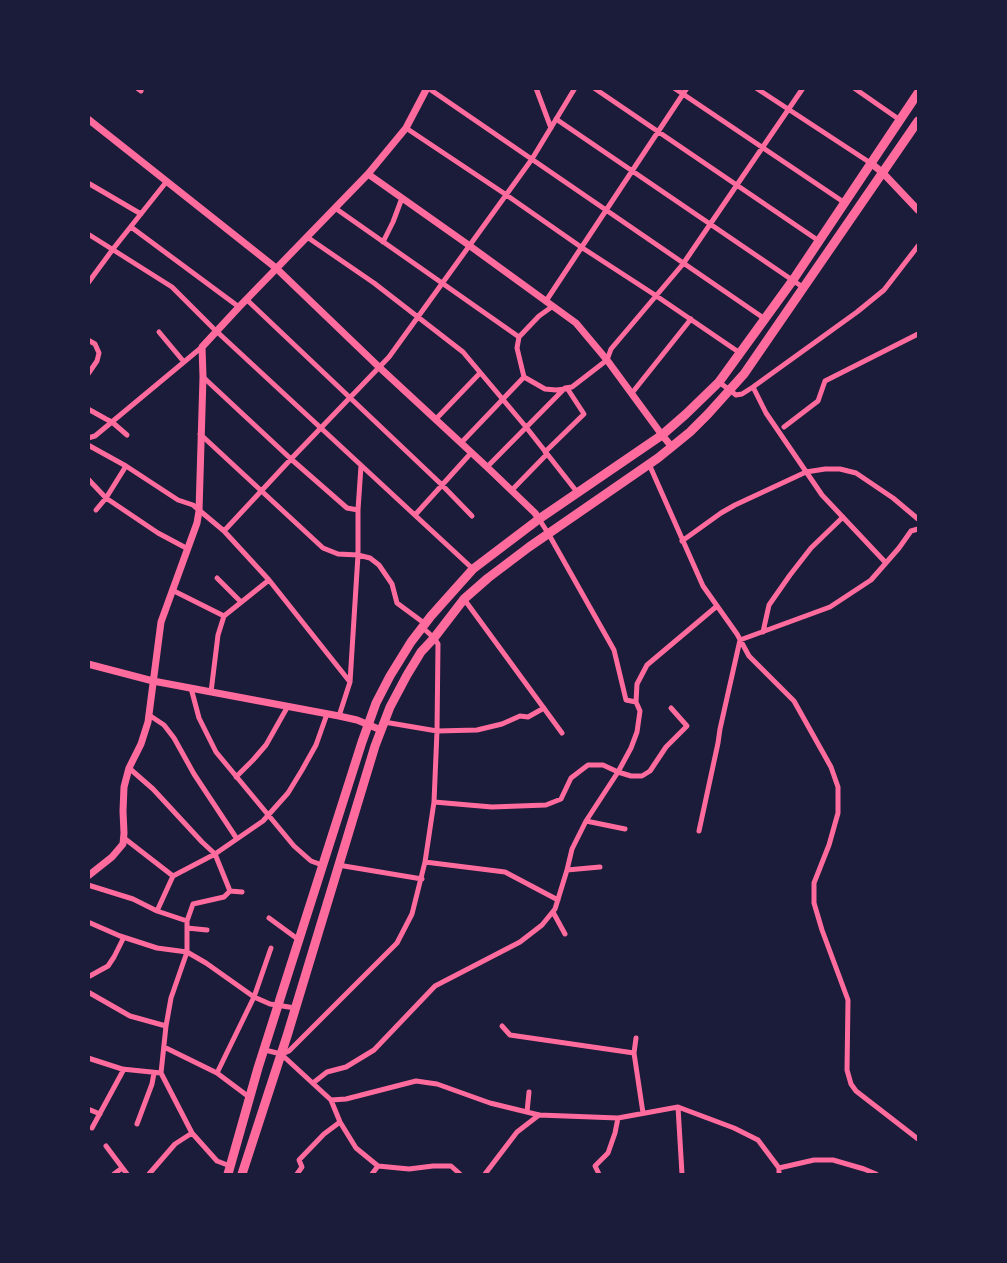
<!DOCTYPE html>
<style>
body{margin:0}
#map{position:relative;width:1007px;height:1263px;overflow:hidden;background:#1b1b3a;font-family:"Titillium Web",sans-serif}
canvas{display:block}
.frame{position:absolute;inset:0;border:90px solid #1b1b3a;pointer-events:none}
</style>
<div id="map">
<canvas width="1007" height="1263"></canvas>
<div class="frame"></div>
</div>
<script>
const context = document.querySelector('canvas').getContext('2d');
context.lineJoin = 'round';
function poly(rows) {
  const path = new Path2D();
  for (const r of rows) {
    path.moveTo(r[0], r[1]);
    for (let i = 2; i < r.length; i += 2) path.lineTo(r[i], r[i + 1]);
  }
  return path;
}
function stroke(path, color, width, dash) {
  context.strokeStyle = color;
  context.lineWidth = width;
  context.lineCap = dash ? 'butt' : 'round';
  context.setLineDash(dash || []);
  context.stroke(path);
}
const minor = poly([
 [137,88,141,91],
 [428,88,765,319],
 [536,88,551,128],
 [594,88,819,241],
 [674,88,845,203],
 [756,88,872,164],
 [854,88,900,120],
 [556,119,804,288],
 [406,128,505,194,581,247,655,295,740,353],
 [88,183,141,214],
 [335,208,519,337,517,348,524,377],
 [131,227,239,307],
 [88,234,172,287,213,328,473,569],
 [307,237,374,283,463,352,526,427,577,492],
 [383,242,393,222,402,198],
 [88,283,113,249,167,181],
 [246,299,442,485,472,516],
 [546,301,687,88],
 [159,332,184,362],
 [519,337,539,316,553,306],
 [88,340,95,344,99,353,97,361,88,374],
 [203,377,291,459,347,508,358,510],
 [719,382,736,395,742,394,753,387,857,312,884,290,918,246],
 [753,387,766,413,822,495,886,563],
 [632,393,691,319],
 [88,409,106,419,112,422,127,435],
 [435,420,480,373],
 [784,427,818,401,825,381,918,334],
 [200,434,323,548,338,554,358,555,370,558,379,565,392,584,397,603,424,623],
 [88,438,95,436,202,347],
 [461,443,524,377,545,389,556,390,565,389],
 [88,445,126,466,178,500,193,505,224,531,269,580,350,682],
 [545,452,584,414,567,388],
 [649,464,703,586,737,634,749,656,794,701,831,767,838,787,838,813,829,845,814,883,814,903,822,930,848,1000,847,1070,851,1084,856,1091,918,1139],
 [487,467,565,388,572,387,607,360,611,349,683,264,803,88],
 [88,479,106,498,158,533,188,549],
 [511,491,547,454],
 [96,510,106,498,126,466],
 [415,515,471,453],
 [539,519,548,533,614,650,626,700,636,702],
 [224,531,291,459,389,357,532,159,575,88],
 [682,541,721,513,735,505,806,472,825,469,840,469,856,473,893,498,918,519],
 [217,578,241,602],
 [172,590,224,616],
 [464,599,562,733],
 [763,632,769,605,790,575,811,548,843,517],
 [740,640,830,607,871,580,899,548,911,531,918,529],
 [191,688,199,718,216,752,294,846,311,861,322,865],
 [211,692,218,635,224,616,269,580],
 [149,715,164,725,174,738,194,774,237,839],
 [339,716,350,682,358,555,358,510,361,466],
 [384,722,437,731,477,730,502,724,520,716,528,717,544,708],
 [129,768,153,789,202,842,215,854,230,891,224,897,193,904,187,921,187,952,171,998,166,1026,161,1073],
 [236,777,253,760,266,745,288,706],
 [434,802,492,807,546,805,561,799,571,778,588,765,603,765,618,772,631,776,642,776,650,771,666,747,687,726,671,708],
 [586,821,625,829],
 [699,831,718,743,720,729,740,640],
 [124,838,173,876,157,911],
 [425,862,505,872,558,900],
 [338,865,422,879],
 [567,870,600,867],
 [173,876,215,854,263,821,288,793,302,770,316,745,327,714],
 [88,885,133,899,157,911,187,921],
 [230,891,242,892],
 [553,912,565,934],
 [269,918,299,940],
 [88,922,120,936,157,948,187,952,206,963,254,997,270,1004,295,1008],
 [187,928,207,930],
 [88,977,108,966,114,957,124,937],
 [88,992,130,1016,166,1026],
 [502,1026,510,1035,634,1053,643,1113],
 [164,1047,217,1073,249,1097],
 [265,1050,281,1054,331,1100,340,1122,356,1148,378,1166,409,1169,433,1166,451,1166,460,1174],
 [634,1053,636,1038],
 [282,1054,289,1051,397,943,412,914,425,862,434,802,437,731,438,644,434,638,422,627],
 [88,1058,122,1069,161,1073,192,1133,217,1161,230,1166],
 [217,1073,254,997,271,948],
 [313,1083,327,1072,346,1067,374,1050,435,986,520,942,542,925,555,909,567,870,572,849,586,821,618,772,631,748,637,732,640,711,636,702,637,684,647,665,717,606],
 [331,1100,346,1099,416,1081,437,1084,490,1103,539,1115,618,1118,678,1107,734,1128,758,1140,779,1168,779,1174],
 [678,1107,682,1174],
 [88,1109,100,1114],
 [527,1112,529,1092],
 [137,1124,152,1084,154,1073],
 [92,1128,124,1069],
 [106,1146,127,1174],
 [779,1168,814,1160,833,1160,864,1169,876,1174],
 [114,1174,122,1168],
 [149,1174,175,1144,192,1133],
 [297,1174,302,1167,299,1160,324,1134,340,1122],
 [372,1174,378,1166],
 [485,1174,517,1132,539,1115],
 [599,1174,595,1166,608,1153,615,1133,618,1118]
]);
const tertiary = poly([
 [88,119,276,268,379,367,487,467,535,513,539,519],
 [872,164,883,173,918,210],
 [368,174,470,246,576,323,607,360,662,435,672,447],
 [88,664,153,681,339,716,357,720,381,730],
 [88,876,112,857,123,844,124,833,123,811,124,787,129,768,141,744,148,722,161,622,197,523,199,511,203,377,202,347,239,307,368,174,406,128,427,88]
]);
const trunk = poly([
 [228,1174,258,1068,362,742,376,703,390,676,411,642,431,616,473,569,539,519,662,435,686,414,719,382,793,280,918,93],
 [242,1174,287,1036,375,746,390,707,407,675,421,652,434,638,464,599,488,578,529,547,658,458,690,432,708,414,744,374,918,121]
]);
stroke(minor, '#ff6b9d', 5);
stroke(tertiary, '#ff6b9d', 7);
stroke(trunk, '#ff6b9d', 9);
</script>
